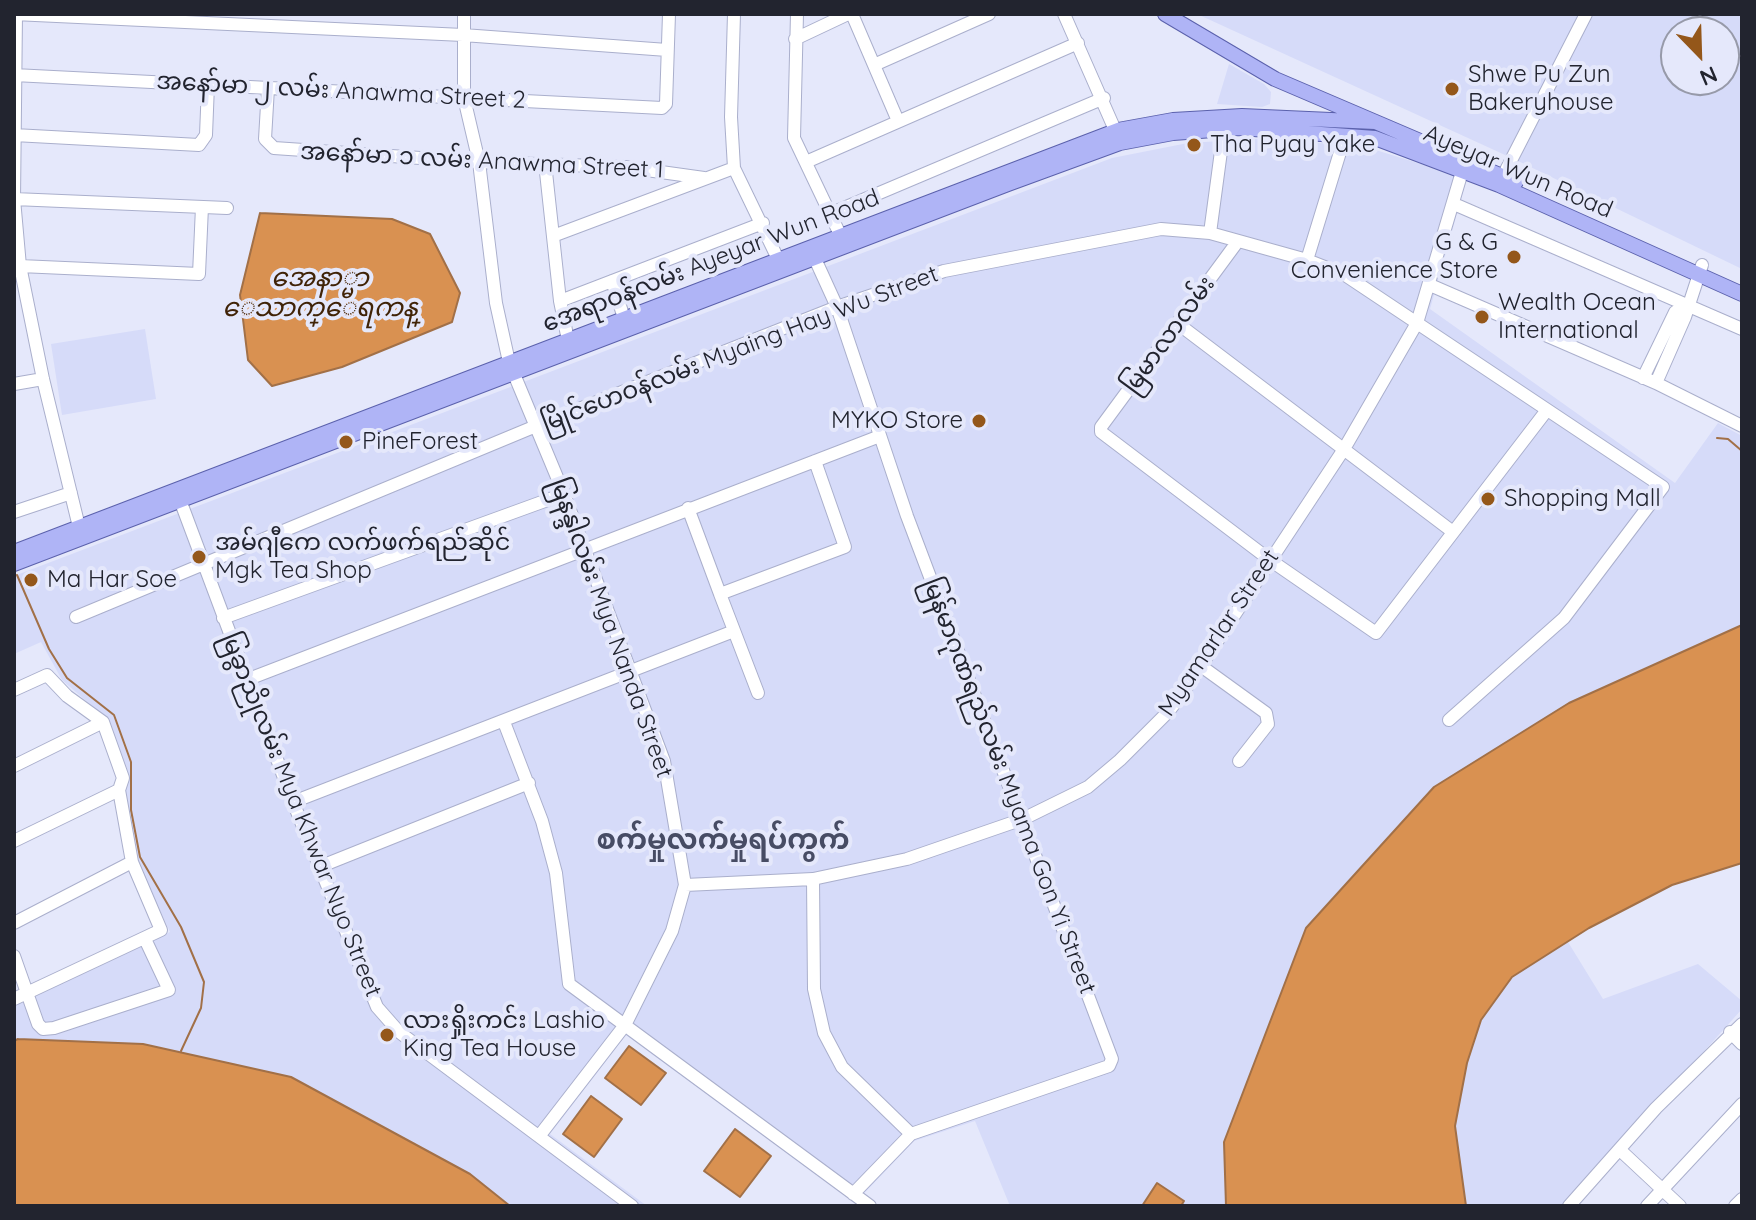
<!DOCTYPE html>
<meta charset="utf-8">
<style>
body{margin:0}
#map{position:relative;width:1756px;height:1220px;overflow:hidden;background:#e5e8fb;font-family:Quicksand,sans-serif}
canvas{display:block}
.frame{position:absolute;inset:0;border:16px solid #22242f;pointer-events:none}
.north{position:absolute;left:1660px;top:16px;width:80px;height:80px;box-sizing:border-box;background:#e5e8fb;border:2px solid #979aa9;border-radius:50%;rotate:157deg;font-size:22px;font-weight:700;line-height:32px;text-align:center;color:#22242f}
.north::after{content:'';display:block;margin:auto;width:28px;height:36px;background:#94571a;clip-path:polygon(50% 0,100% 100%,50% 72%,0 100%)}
</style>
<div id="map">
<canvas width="1756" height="1220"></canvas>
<div class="frame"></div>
<div class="north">N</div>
</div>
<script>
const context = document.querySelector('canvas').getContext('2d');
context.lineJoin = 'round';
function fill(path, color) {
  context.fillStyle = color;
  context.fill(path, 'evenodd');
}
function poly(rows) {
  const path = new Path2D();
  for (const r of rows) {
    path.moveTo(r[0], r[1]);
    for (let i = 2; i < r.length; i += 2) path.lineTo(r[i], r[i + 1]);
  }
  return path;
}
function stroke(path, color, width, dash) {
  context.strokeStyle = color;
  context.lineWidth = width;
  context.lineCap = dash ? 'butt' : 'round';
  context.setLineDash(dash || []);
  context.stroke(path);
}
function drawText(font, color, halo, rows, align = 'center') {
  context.font = font + ' Quicksand,"Noto Sans Myanmar",sans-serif';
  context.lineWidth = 8;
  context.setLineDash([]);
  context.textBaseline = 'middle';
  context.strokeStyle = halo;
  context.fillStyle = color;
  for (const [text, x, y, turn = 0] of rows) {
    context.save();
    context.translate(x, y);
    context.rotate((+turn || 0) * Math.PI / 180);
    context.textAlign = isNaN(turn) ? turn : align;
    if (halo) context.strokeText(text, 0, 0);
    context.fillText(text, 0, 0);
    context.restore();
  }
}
const built = poly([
 [1197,14,1742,14,1742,269,1516,160],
 [1676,32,1724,32,1724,80,1676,80],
 [1229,64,1264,84,1271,92,1270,104,1262,107,1217,104],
 [1270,138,1369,148,1467,178,1430,309,1675,483,1718,423,1742,436,1742,625,1569,703,1434,787,1306,927,1224,1142,1226,1206,1010,1206,975,1121,914,1141,855,1203,626,1035,550,1134,647,1206,510,1206,470,1174,291,1077,143,1044,14,1041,14,1006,170,932,135,857,124,797,128,779,107,719,62,680,41,642,14,654,14,576,1112,158,1188,143],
 [145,329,156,399,62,415,51,344],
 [1568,942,1603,999,1698,964,1742,1001,1742,1009,1565,1206,1466,1206,1455,1126,1467,1063,1481,1020,1512,977]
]);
const water = poly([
 [260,213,392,219,430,234,460,293,452,322,342,367,272,386,248,360,240,295,260,213],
 [1742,625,1742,863,1672,885,1589,928,1512,977,1481,1020,1467,1063,1455,1126,1466,1206,1226,1206,1224,1142,1306,928,1434,787,1569,703,1742,625],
 [18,1039,143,1044,291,1077,470,1174,510,1206,14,1206,14,1041,18,1039],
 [629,1046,666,1073,641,1105,605,1078,629,1046],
 [591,1096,622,1119,594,1157,563,1134,591,1096],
 [735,1129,771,1156,740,1197,704,1171,735,1129],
 [1157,1183,1184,1201,1181,1206,1142,1206,1157,1183]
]);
const stream = poly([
 [1717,438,1728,439,1742,451],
 [17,575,49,649,67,678,114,715,131,762,131,810,140,857,181,927,204,982,201,1008,181,1051]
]);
const minor = poly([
 [14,14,463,35,667,50],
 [16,14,14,199,20,266,43,379,81,535],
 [464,14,464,98,479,162,496,303,509,362,564,494,664,761,685,885,672,931,625,1025,540,1135],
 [734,14,731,117,734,168,778,259],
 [797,14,794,138,845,245],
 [852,14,898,121],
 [1064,14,1119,139],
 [795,39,848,14],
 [874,65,989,14],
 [14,75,662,108,666,104,669,14],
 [268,88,265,139,274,148,479,162,625,167,704,178],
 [14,135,199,145,206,135,208,85],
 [806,162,1078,43],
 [545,163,560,301,568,340],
 [1503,176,1586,14],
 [14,199,227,208],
 [1454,204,1742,329],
 [832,213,1104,98],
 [1210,233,1224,129],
 [553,236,734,168],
 [1238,241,1101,427,1101,432,1270,560,1376,633,1547,410],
 [811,250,837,307,907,516,1112,1059,1109,1066,911,1134,853,1194],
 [1307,260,1345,136],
 [20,266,199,274,202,207],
 [612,281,624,318],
 [1430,285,1656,383,1742,426],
 [560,301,763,223],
 [1177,323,1453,532],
 [1643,378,1675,312,1687,304],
 [1656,383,1685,317,1702,265],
 [14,384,43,379],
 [180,500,293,802,377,1007,399,1032,632,1206],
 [688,508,720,594,845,547,815,461],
 [14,512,71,493],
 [720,594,758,693],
 [76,617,536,426,837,307,944,271,1161,229,1210,233,1307,260,1345,275,1663,487,1564,618,1449,720],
 [223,618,564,494],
 [1201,666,1266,713,1268,724,1239,761],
 [246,680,880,436],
 [14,690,47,675,67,696,103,722,123,778,119,790,132,862,161,930,14,999],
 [504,722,542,821,556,873,569,984,870,1206],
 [14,766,103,722],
 [293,802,734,631],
 [14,841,119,790],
 [319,867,529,783],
 [813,879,814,989,824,1033,842,1067,911,1134],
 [685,885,813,879,907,859,1023,819,1088,787,1120,760,1168,712,1185,690,1344,449,1417,323,1464,165],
 [14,923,132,862],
 [14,956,38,1024,43,1029,54,1028,169,990,145,939],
 [1730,1032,1742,1044],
 [1620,1150,1680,1206],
 [1569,1206,1656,1108,1742,1024],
 [1647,1206,1742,1104],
 [1735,1206,1742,1199]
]);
const major = poly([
 [1165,14,1275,79,1516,182],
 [14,552,1118,130,1173,120,1242,116,1375,122],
 [14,564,1008,184,1120,143,1173,133,1240,128,1375,138,1499,185,1742,294]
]);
const markers = [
 [1452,89,8,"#94571a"],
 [1194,145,8,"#94571a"],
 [1514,257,8,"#94571a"],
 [1482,317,8,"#94571a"],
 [979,421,8,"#94571a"],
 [346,442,8,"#94571a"],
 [1488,499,8,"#94571a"],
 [199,557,8,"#94571a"],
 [31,580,8,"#94571a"],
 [387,1035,8,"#94571a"]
];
const poiNames = [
 ["Shwe Pu Zun",1468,75],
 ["Bakeryhouse",1468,103],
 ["Tha Pyay Yake",1210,145],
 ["G & G",1498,243,"right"],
 ["Convenience Store",1498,271,"right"],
 ["Wealth Ocean",1498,303],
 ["International",1498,331],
 ["MYKO Store",963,421,"right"],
 ["PineForest",362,442],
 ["Shopping Mall",1504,499],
 ["အမ်ဂျီကေ လက်ဖက်ရည်ဆိုင်",215,543],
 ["Mgk Tea Shop",215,571],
 ["Ma Har Soe",47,580],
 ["လားရှိုးကင်း Lashio",403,1021],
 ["King Tea House",403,1049]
];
const streetNames = [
 ["အနော်မာ ၂ လမ်း Anawma Street 2",341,91,3],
 ["အနော်မာ ၁ လမ်း Anawma Street 1",482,161,3],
 ["Ayeyar Wun Road",1518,172,23],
 ["အေရာဝန်လမ်း Ayeyar Wun Road",711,261,-21],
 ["မြမာလာလမ်း",1169,335,-54],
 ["မြိုင်ဟေဝန်လမ်း Myaing Hay Wu Street",740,349,-21],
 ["မြနန္ဒါလမ်း Mya Nanda Street",611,628,70],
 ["Myamarlar Street",1219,633,-56],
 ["မြန်မာဂုဏ်ရည်လမ်း Myama Gon Yi Street",1009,786,69],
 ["မြခွာညိုလမ်း Mya Khwar Nyo Street",301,815,68]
];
const waterNames = [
 ["အေနာ္မာ",320,278],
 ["ေသာက္ေရကန္",320,308]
];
const quarterNames = [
 ["စက်မှုလက်မှုရပ်ကွက်",723,841]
];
fill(built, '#d6dbf9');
fill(water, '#d99151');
stroke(water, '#a27047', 2);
stroke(stream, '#a27047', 2);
stroke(minor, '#aaafcc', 14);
stroke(major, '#5b61ac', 16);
stroke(minor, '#fff', 12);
stroke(major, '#afb4f6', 14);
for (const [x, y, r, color] of markers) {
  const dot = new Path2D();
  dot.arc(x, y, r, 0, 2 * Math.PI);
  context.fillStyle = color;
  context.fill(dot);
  stroke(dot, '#e5e8fb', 3);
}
drawText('24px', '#22242f', '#e5e8fb', poiNames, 'left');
drawText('24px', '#22242f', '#e5e8fb', streetNames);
drawText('italic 26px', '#402307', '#e5e8fb', waterNames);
drawText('bold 28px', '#474c64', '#e5e8fb', quarterNames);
</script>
